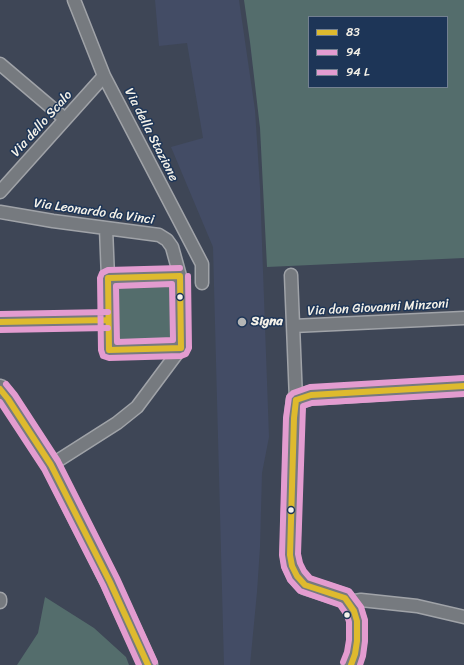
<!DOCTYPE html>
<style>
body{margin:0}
#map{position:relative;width:464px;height:665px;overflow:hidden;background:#3e4656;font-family:Sriracha,sans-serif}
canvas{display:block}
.legend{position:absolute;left:308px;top:16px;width:140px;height:72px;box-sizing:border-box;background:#1d3557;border:1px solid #738091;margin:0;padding:5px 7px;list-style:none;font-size:12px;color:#f4f1e8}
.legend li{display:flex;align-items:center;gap:8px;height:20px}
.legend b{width:20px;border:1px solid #738091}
</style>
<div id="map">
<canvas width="464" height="665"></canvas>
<ul class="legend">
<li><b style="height:5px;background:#deba2e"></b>83</li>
<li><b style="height:5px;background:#e39cd0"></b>94</li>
<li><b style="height:5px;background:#e39cd0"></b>94 L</li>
</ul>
</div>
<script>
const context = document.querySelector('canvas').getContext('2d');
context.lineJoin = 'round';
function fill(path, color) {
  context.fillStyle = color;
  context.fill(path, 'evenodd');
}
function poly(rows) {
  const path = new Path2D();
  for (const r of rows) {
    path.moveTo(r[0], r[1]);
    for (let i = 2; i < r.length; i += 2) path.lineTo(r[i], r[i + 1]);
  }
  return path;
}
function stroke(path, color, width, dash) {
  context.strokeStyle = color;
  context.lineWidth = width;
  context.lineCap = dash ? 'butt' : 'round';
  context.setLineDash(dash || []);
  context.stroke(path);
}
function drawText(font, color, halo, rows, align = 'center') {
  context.font = font + ' Sriracha,sans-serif';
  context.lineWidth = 3;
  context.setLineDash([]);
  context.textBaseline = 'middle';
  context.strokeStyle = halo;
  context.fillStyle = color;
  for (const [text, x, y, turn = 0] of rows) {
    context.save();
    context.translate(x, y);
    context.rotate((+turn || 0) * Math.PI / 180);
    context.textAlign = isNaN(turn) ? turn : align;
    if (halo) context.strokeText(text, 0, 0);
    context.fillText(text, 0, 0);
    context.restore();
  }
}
const built = poly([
 [155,0,239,0,255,110,260,188,269,437,262,473,260,547,257,592,250,665,224,665,213,247,171,147,203,138,187,43,159,46]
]);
const green = poly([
 [244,0,464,0,464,258,267,267,260,128,250,42],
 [309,17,447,17,447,87,309,87],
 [170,284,172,338,117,340,115,286],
 [45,597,94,628,126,657,129,665,17,665,38,633]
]);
const minor = poly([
 [74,0,104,76,202,264,202,283],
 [0,64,65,119],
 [0,192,104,76],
 [0,212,53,221,159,235,167,240,172,247,180,276],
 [106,228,108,278],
 [291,275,296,400],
 [180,276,181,348,109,350,108,278,180,276],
 [0,322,108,320],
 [293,326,464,318],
 [51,465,117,423,137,407,181,348],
 [0,599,0,602],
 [350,604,355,601,361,600,417,606,464,617]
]);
const secondary = poly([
 [0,389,8,399,51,465,110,582,148,665],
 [351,665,355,654,357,641,357,621,354,611,345,598,305,585,297,576,292,566,290,555,294,418,296,400,311,395,320,395,464,386]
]);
const bus1 = poly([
 [180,276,181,348,109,350,108,278,180,276],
 [0,322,108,320],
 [0,389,8,399,51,465,110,582,148,665],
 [296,400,294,418,290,555,292,566,297,576,305,585,345,598,354,611,357,621,357,641,355,654,351,665],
 [296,400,311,395,464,386]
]);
const bus2 = poly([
 [172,284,173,340,117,342,116,286,172,284],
 [0,330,108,328],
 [0,402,44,469,103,585,139,665],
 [360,665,363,656,365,641,365,620,361,607,349,591,310,578,304,571,300,563,298,554,303,406,312,403,464,394]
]);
const bus3 = poly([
 [180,268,108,270,102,273,100,278,101,350,103,356,109,358,181,356,186,354,189,348,188,276],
 [0,314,108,312],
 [6,384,15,395,58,461,117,578,155,662],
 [343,662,347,652,349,640,349,622,347,615,340,605,300,591,290,580,284,567,282,555,286,418,289,397,293,393,310,387,464,378]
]);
const markers = [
 [180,297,3.5,"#f4f1e8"],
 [242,322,5,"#b4b5b5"],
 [291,510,3.5,"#f4f1e8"],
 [347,615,3.5,"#f4f1e8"]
];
const streetNames = [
 ["Via dello Scalo",42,124,-48],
 ["Via della Stazione",151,135,63],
 ["Via Leonardo da Vinci",94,212,8],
 ["Via don Giovanni Minzoni",378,308,-3]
];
const poiNames = [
 ["Signa",251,322]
];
fill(built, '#434c65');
fill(green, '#546d6c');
stroke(minor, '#a0a3a8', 15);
stroke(secondary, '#a0a3a8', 21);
stroke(minor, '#767a7f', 12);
stroke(secondary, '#767a7f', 18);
stroke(bus1, '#deba2e', 6);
stroke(bus2, '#e39cd0', 6);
stroke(bus3, '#e39cd0', 6);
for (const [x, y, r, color] of markers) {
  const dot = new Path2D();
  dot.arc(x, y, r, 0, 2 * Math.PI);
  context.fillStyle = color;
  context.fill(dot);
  stroke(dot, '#1d3557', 1.5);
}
drawText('13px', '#f4f1e8', '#1d3557', streetNames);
drawText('bold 13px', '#f4f1e8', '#1d3557', poiNames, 'left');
</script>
